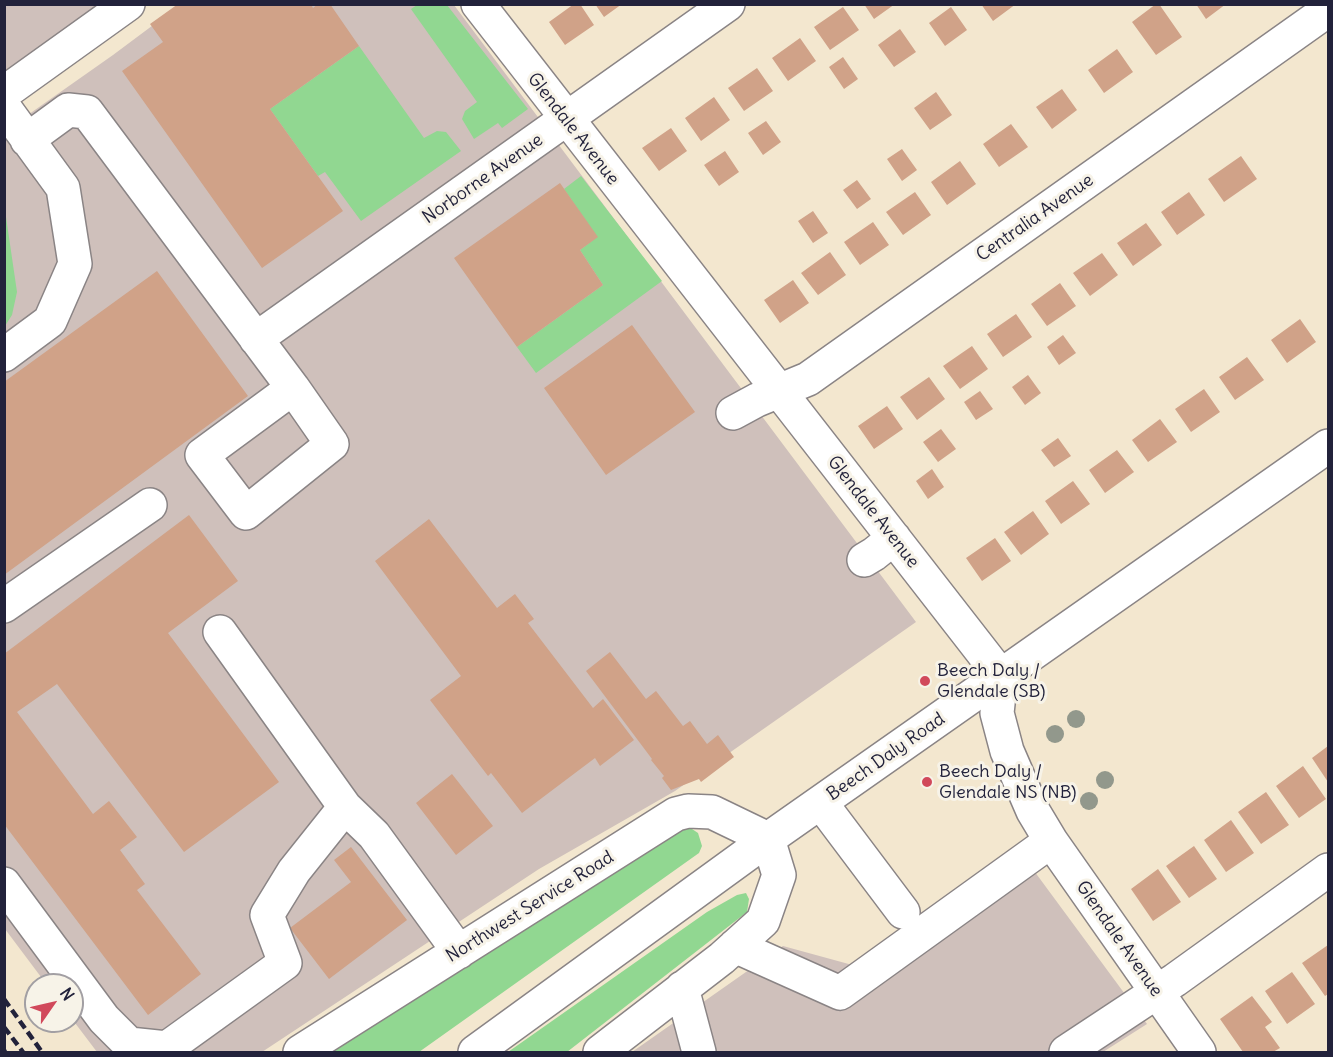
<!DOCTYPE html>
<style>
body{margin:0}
#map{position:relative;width:1333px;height:1057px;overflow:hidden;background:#f3e7cf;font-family:Delius,sans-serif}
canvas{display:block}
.frame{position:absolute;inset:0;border:6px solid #22223b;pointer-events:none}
.north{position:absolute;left:24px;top:973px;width:60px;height:60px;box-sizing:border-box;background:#f7f3e8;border:2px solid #a29fa3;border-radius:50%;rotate:56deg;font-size:16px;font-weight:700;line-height:24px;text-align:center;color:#22223b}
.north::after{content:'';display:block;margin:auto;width:21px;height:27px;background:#d1495b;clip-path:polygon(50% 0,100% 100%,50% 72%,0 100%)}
</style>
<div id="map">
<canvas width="1333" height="1057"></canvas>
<div class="frame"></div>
<div class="north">N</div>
</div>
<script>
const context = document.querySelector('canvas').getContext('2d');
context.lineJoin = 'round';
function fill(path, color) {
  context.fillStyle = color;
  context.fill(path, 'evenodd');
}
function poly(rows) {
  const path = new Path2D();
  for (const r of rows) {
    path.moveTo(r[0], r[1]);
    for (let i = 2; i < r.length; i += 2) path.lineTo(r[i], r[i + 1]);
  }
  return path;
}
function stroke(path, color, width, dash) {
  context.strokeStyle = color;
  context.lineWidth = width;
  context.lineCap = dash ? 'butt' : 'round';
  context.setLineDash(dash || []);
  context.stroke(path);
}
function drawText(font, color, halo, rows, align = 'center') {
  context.font = font + ' Delius,sans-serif';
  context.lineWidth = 6;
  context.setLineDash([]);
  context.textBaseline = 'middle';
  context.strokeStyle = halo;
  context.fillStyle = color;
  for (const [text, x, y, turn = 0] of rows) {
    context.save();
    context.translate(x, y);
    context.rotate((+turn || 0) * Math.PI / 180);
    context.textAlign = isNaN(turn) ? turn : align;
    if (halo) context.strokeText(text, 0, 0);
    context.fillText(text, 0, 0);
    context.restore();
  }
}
const industrial = poly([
 [5,5,103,5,5,77],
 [180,5,454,5,916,622,675,791,539,869,262,1052,97,1052,72,1019,72,985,47,985,5,929,5,131,113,55],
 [1029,864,1147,1024,1103,1052,632,1052,783,946,856,966]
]);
const green = poly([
 [417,5,447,5,528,109,502,128,498,123,474,139,462,119,465,111,477,102,413,12,411,9],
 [359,46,424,138,437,131,446,132,461,151,361,221,325,172,318,176,270,109],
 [581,176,662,281,536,373,517,347,603,285,580,250,597,237,564,189],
 [5,210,17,292,12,315,5,326],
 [685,828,692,829,698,833,702,846,699,853,419,1052,323,1052],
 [746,893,749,899,747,912,567,1052,508,1052,707,912,737,895]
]);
const building = poly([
 [178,4,311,4,313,8,318,4,330,4,359,46,270,109,343,211,262,268,122,71,163,42,150,24],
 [574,4,580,4,594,25,565,45,549,22],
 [595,4,622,4,604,17],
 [864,4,895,4,874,19],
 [981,4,1016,4,993,21],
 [1156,4,1159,4,1182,37,1156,55,1132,22],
 [1196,4,1226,4,1206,19],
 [843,7,859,30,830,50,814,27],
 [951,7,967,30,945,46,929,23],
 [900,29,916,52,894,67,878,45],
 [800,38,816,61,788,81,772,58],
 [1117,49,1133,72,1104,93,1088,70],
 [843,57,858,79,844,89,829,67],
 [757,68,773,91,744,111,728,88],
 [1062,89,1077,110,1052,129,1036,107],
 [936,92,952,115,930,130,914,108],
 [714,97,730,120,701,141,685,118],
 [766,121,781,142,763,155,748,133],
 [1011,124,1028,147,999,167,983,144],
 [671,128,687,151,659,171,642,148],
 [902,149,917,170,902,181,887,159],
 [725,151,739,172,719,186,704,165],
 [1241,156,1257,179,1224,202,1208,179],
 [960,161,976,184,947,205,931,182],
 [857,180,871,199,857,209,843,190],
 [560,183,598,237,580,250,603,285,517,347,454,258],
 [915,192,931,215,903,235,886,212],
 [1189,192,1205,215,1177,235,1161,212],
 [813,211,828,233,813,243,798,221],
 [873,222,889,245,860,265,844,242],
 [1146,223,1162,245,1133,266,1117,243],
 [830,252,846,275,818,295,801,273],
 [1102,253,1118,275,1090,296,1073,273],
 [157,271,248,396,4,575,4,382],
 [793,280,809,303,780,323,764,300],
 [1060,283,1076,306,1047,326,1031,304],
 [1016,314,1032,337,1003,357,987,334],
 [1300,319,1316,342,1287,363,1271,340],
 [632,325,695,412,606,475,544,388],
 [1063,335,1076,353,1059,365,1047,347],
 [972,346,988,369,960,389,943,366],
 [1247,357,1264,380,1235,400,1219,377],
 [1028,375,1041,393,1025,405,1012,387],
 [929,377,945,399,917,420,900,397],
 [1204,389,1220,412,1191,432,1175,409],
 [980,391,993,409,976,420,964,402],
 [887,406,903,429,874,449,858,426],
 [1160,419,1177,442,1148,462,1132,440],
 [941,429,956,449,938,462,923,442],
 [1058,438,1071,456,1054,467,1041,450],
 [1117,450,1134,472,1105,493,1089,470],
 [932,469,944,487,928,499,916,481],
 [1073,481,1090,504,1061,524,1045,501],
 [1033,511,1049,534,1021,555,1004,532],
 [189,515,238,581,168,633,279,782,184,852,57,684,17,712,93,814,109,801,137,837,120,850,145,884,137,890,201,974,148,1015,4,824,4,654],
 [429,519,497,608,515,594,534,619,528,623,593,708,603,699,634,740,600,766,595,758,522,813,491,773,488,776,430,700,461,676,375,561],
 [995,538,1011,561,982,581,966,558],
 [610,652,646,699,656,691,683,726,690,721,707,744,718,735,734,757,701,782,699,779,671,790,662,778,664,776,651,760,652,759,586,671],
 [1328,746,1328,782,1312,758],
 [1303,766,1326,799,1299,818,1276,786],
 [452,774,493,826,456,855,416,803],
 [1266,792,1289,825,1261,844,1238,812],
 [1231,820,1254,853,1226,872,1204,840],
 [1194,846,1217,879,1189,898,1166,866],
 [351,847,407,920,329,979,290,928,351,882,334,860],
 [1158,869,1181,902,1153,921,1131,889],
 [1328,945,1328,994,1325,996,1302,963],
 [1292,972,1315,1004,1287,1024,1265,991],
 [1252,996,1272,1022,1265,1027,1280,1048,1273,1052,1243,1052,1220,1019]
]);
const minor = poly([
 [478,4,1001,676,997,713,1007,751,1033,811,1051,841,1199,1052],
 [4,93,128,4],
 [4,107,63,188,75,264,50,321,4,355],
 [27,140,68,110,87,112,293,388,332,444,246,513,202,455,293,388],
 [256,339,728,4],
 [733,413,757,400,808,379,1328,10],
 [864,560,874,554,894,538],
 [4,606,150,505],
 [821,803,903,912],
 [345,807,374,835,459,952],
 [4,884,104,1019,129,1044,167,1048,285,963,267,915,294,871,345,807,220,632],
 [735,946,840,993,1051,841],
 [682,988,699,1052],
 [300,1052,676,814,688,811,712,812,768,839,779,875,763,921,722,958,600,1052],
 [1066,1052,1175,980,1328,870]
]);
const major = poly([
 [475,1052,768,839,1328,446]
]);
const rail = poly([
 [4,999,42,1052],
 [4,1027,23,1052],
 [4,1051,6,1052]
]);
const trees = [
 [1076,719],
 [1055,734],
 [1105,780],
 [1089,801]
];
const markers = [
 [925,681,6,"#d1495b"],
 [927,782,6,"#d1495b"]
];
const streetNames = [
 ["Glendale Avenue",573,129,52],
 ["Norborne Avenue",483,179,-35],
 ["Centralia Avenue",1035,218,-35],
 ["Glendale Avenue",873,512,52],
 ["Beech Daly Road",886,757,-35],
 ["Northwest Service Road",530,907,-32],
 ["Glendale Avenue",1119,939,55]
];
const poiNames = [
 ["Beech Daly /",937,671],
 ["Glendale (SB)",937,692],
 ["Beech Daly /",939,772],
 ["Glendale NS (NB)",939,793]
];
fill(industrial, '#cfc0bb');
fill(green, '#91d791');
fill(building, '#d0a288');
stroke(minor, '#8a8485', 36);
stroke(major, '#8a8485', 36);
stroke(minor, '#fff', 33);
stroke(major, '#fff', 33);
stroke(rail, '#22223b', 4.5, [9, 4.5]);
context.fillStyle = '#92988c';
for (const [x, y] of trees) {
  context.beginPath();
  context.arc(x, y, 9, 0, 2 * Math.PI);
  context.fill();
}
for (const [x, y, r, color] of markers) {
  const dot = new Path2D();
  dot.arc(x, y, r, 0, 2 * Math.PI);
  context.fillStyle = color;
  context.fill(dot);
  stroke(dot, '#f7f3e8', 2);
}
drawText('18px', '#22223b', '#f7f3e8', streetNames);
drawText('18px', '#22223b', '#f7f3e8', poiNames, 'left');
</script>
